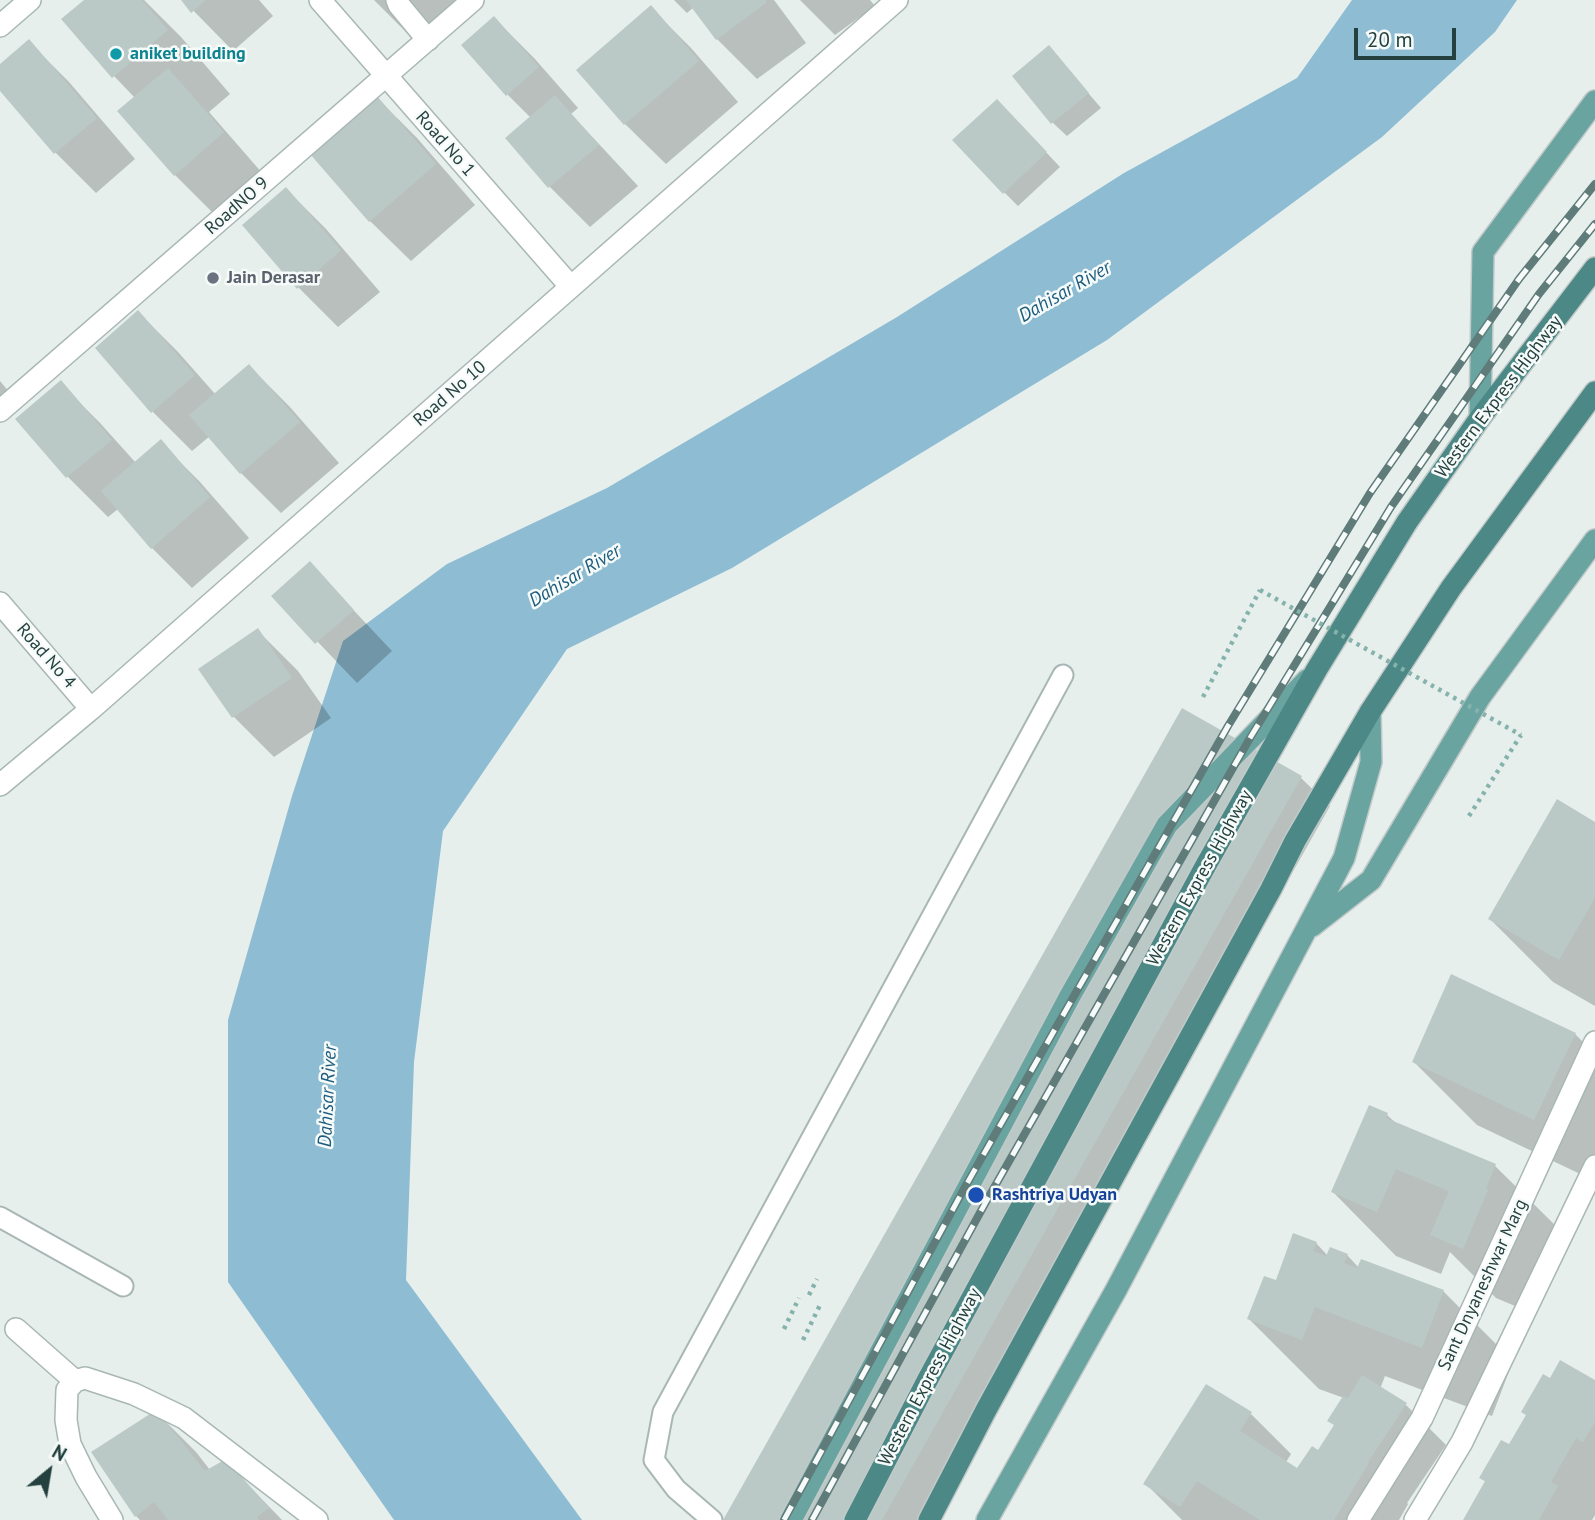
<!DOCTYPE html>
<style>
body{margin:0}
#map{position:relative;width:1595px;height:1520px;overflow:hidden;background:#e6efec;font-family:"PT Sans",sans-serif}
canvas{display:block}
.north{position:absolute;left:14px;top:1436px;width:70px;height:70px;-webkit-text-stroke:5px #f6fbf9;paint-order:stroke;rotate:30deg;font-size:19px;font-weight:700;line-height:28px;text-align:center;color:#24413f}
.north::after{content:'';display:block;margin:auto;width:24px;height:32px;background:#24413f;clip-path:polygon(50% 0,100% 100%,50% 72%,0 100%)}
.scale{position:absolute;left:1354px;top:28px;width:102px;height:32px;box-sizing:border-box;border:4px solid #24413f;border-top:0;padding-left:9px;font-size:21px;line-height:24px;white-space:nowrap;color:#24413f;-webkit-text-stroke:5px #f6fbf9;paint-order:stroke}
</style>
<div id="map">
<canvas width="1595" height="1520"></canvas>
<div class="north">N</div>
<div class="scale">20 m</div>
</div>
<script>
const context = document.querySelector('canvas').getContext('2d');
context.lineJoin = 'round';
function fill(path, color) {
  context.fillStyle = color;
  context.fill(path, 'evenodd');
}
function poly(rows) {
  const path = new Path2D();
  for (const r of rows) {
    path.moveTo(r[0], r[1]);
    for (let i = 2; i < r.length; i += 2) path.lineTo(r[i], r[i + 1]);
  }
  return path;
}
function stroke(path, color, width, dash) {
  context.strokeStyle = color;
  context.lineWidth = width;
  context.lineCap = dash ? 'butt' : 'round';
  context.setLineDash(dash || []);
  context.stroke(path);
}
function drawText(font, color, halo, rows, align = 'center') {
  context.font = font + ' "PT Sans",sans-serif';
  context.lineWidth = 5;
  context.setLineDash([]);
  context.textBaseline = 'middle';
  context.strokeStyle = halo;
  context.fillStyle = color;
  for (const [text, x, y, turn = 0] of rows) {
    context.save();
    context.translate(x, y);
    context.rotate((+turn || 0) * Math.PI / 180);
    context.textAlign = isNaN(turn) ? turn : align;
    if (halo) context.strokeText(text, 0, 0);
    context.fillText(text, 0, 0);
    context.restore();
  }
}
const water = poly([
 [1352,0,1517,0,1495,32,1382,137,1107,340,732,568,567,649,443,831,414,1062,406,1280,582,1520,394,1520,228,1282,228,1020,292,796,343,641,447,564,607,488,897,317,1124,173,1297,78]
]);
const shadow = poly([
 [87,0,144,0,181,37,230,94,209,112,263,174,215,215,175,175,135,98,114,76],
 [183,0,259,0,273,16,233,51],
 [374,0,464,0,422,48],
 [674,0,774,0,806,43,757,79,717,39,694,7,687,13],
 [800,0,870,0,875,6,835,35],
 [651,8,691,48,738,102,666,164,625,124,579,70],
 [494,18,534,58,578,108,571,114,638,186,590,227,550,187,508,138,531,118,507,94],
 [29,42,69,82,135,159,96,193,56,153,0,88,0,67],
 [1049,47,1101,108,1067,136,1052,122],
 [377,98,417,138,475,205,411,261,370,221,313,154],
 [1011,115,1060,167,1018,206,1004,192],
 [286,189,326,229,380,292,338,327,298,287],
 [138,312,178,352,216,395,249,366,289,406,339,463,281,513,241,473,210,436,192,451,152,411],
 [0,381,10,393,0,401],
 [60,383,100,423,136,463,160,442,200,482,249,538,192,588,152,548,118,509,108,517,68,477,17,419],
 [310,564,392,651,357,683,274,596],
 [258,631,298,671,331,718,274,757,234,717,201,669],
 [1183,711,1301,778,1330,806,926,1520,725,1520],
 [1595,824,1595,1006,1553,982,1490,919],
 [1575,1034,1595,1054,1595,1181,1477,1125,1414,1062],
 [1387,1115,1396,1123,1495,1166,1559,1229,1527,1311,1496,1298,1450,1252,1441,1274,1396,1256,1333,1192],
 [1316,1243,1328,1256,1347,1255,1359,1268,1443,1291,1513,1361,1492,1416,1385,1376,1380,1389,1406,1405,1446,1445,1407,1503,1408,1504,1399,1520,1182,1520,1145,1483,1251,1414,1291,1454,1286,1462,1298,1470,1319,1452,1335,1426,1330,1421,1344,1398,1319,1389,1249,1319,1277,1282],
 [1551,1380,1595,1382,1595,1515,1592,1520,1465,1520,1486,1482,1481,1478,1510,1447],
 [156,1412,196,1452,210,1470,225,1461,282,1520,140,1520,136,1516]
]);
const building = poly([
 [84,0,142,0,168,30,112,78,61,19],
 [181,0,206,0,191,13],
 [686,0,766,0,767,2,716,40],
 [651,5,699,61,624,125,576,70],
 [494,16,539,67,506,96,461,45],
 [29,39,97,118,54,154,0,91,0,64],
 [1049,45,1089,93,1051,124,1012,76],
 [168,68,224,132,174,176,117,111],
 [555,95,599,145,548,188,505,138],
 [377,96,436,164,369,222,310,154],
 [997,99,1047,152,1003,194,952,140],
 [286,187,341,250,297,289,242,225],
 [138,310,195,375,151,413,95,348],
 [249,364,300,422,240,474,189,415],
 [61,380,112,440,66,478,15,419],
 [161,439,210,497,151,549,101,491],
 [310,561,354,610,315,644,271,596],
 [258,628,292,678,232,718,198,669],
 [1182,708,1302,776,882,1520,723,1520],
 [1557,799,1595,822,1595,898,1559,960,1488,919],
 [1451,974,1576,1033,1534,1120,1412,1062],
 [1369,1105,1388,1113,1386,1118,1496,1164,1486,1188,1488,1190,1463,1249,1430,1235,1449,1191,1396,1169,1377,1212,1331,1192],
 [1293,1233,1317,1242,1313,1251,1326,1256,1330,1247,1348,1254,1344,1263,1357,1268,1361,1259,1444,1290,1422,1348,1315,1307,1302,1340,1247,1319,1264,1276,1276,1280],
 [1560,1360,1595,1380,1595,1422,1583,1442,1576,1438,1551,1482,1558,1486,1539,1520,1463,1520,1485,1481,1479,1478,1501,1440,1509,1444,1526,1415,1521,1412,1543,1374,1550,1378],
 [1362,1375,1407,1403,1368,1462,1369,1463,1334,1520,1260,1520,1197,1481,1180,1507,1143,1484,1206,1384,1252,1412,1240,1431,1297,1468,1312,1446,1318,1450,1334,1425,1327,1421,1343,1396,1348,1398],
 [156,1410,205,1471,226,1459,269,1508,257,1517,259,1520,168,1520,154,1502,135,1517,91,1452]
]);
const path = poly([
 [1203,697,1260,590],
 [1469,816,1521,735],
 [809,1295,817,1279],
 [784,1329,799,1298],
 [803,1340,820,1305]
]);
const service = poly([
 [0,1217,123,1286],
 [712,1520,676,1489,654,1460,663,1412,1063,675]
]);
const minor = poly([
 [320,0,571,287],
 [397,0,399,5,428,40],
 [0,26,30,0],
 [0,411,473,0],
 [0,603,91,709],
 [0,785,91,709,897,0],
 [16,1329,75,1381],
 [112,1520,86,1477,70,1444,66,1420,67,1390,75,1381,85,1378,134,1394,184,1418,317,1520]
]);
const tertiary = poly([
 [1358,1520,1422,1418,1595,1042],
 [1415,1520,1462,1442,1595,1166]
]);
const primary = poly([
 [1480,418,1483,252,1595,101],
 [1312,926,1371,880,1480,697,1595,540],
 [791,1520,1070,996,1167,825,1307,680],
 [987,1520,1116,1290,1344,858,1371,762,1370,712]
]);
const trunk = poly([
 [855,1520,928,1379,1206,865,1317,669,1407,522,1480,418,1595,268],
 [929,1520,986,1410,1271,889,1295,841,1370,712,1451,588,1595,392]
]);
const rail = poly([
 [784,1520,965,1187,1228,726,1370,493,1519,279,1595,184],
 [812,1520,987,1200,1250,738,1391,507,1539,294,1595,224]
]);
const pathBridge = poly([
 [1260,590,1521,735]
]);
const markers = [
 [116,54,7,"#0f9aa8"],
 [213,278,7,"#6b7280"],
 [976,1195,9,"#1a4fb4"]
];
const cultureNames = [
 ["aniket building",130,54]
];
const streetNames = [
 ["Road No 1",445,144,49],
 ["RoadNO 9",237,206,-41],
 ["Road No 10",450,394,-41],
 ["Western Express Highway",1499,397,-53],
 ["Road No 4",46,656,49],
 ["Western Express Highway",1200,878,-61],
 ["Sant Dnyaneshwar Marg",1483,1285,-65],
 ["Western Express Highway",930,1377,-62]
];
const worshipNames = [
 ["Jain Derasar",227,278]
];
const transitNames = [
 ["Rashtriya Udyan",992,1195]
];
const waterNames = [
 ["Dahisar River",1065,292,-30],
 ["Dahisar River",575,576,-31],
 ["Dahisar River",328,1096,-87]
];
fill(water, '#8ebcd3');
fill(shadow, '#0003');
fill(building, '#bbc9c6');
stroke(service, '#a8b7b5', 23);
stroke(minor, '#a8b7b5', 24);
stroke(tertiary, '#a8b7b5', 24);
stroke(primary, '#c2cac9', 24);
stroke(trunk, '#c2cac9', 24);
stroke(path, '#86b2ac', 4.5, [3.5, 5]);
stroke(service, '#fff', 19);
stroke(minor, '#fff', 21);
stroke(tertiary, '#fff', 21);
stroke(primary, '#6aa4a0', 21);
stroke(trunk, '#4c8986', 21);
stroke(rail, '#5f7c7a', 8);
stroke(rail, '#f6fbf9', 5, [16]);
stroke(pathBridge, '#86b2ac', 4.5, [3.5, 5]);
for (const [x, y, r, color] of markers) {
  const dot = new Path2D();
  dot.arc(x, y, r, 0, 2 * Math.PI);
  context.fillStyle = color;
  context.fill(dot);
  stroke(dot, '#f6fbf9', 2.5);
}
drawText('bold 18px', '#0d838f', '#f6fbf9', cultureNames, 'left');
drawText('18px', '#24413f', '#f6fbf9', streetNames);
drawText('bold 18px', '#5b616d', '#f6fbf9', worshipNames, 'left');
drawText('bold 18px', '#164399', '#f6fbf9', transitNames, 'left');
drawText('italic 19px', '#1d5c7e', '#f6fbf9', waterNames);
</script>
